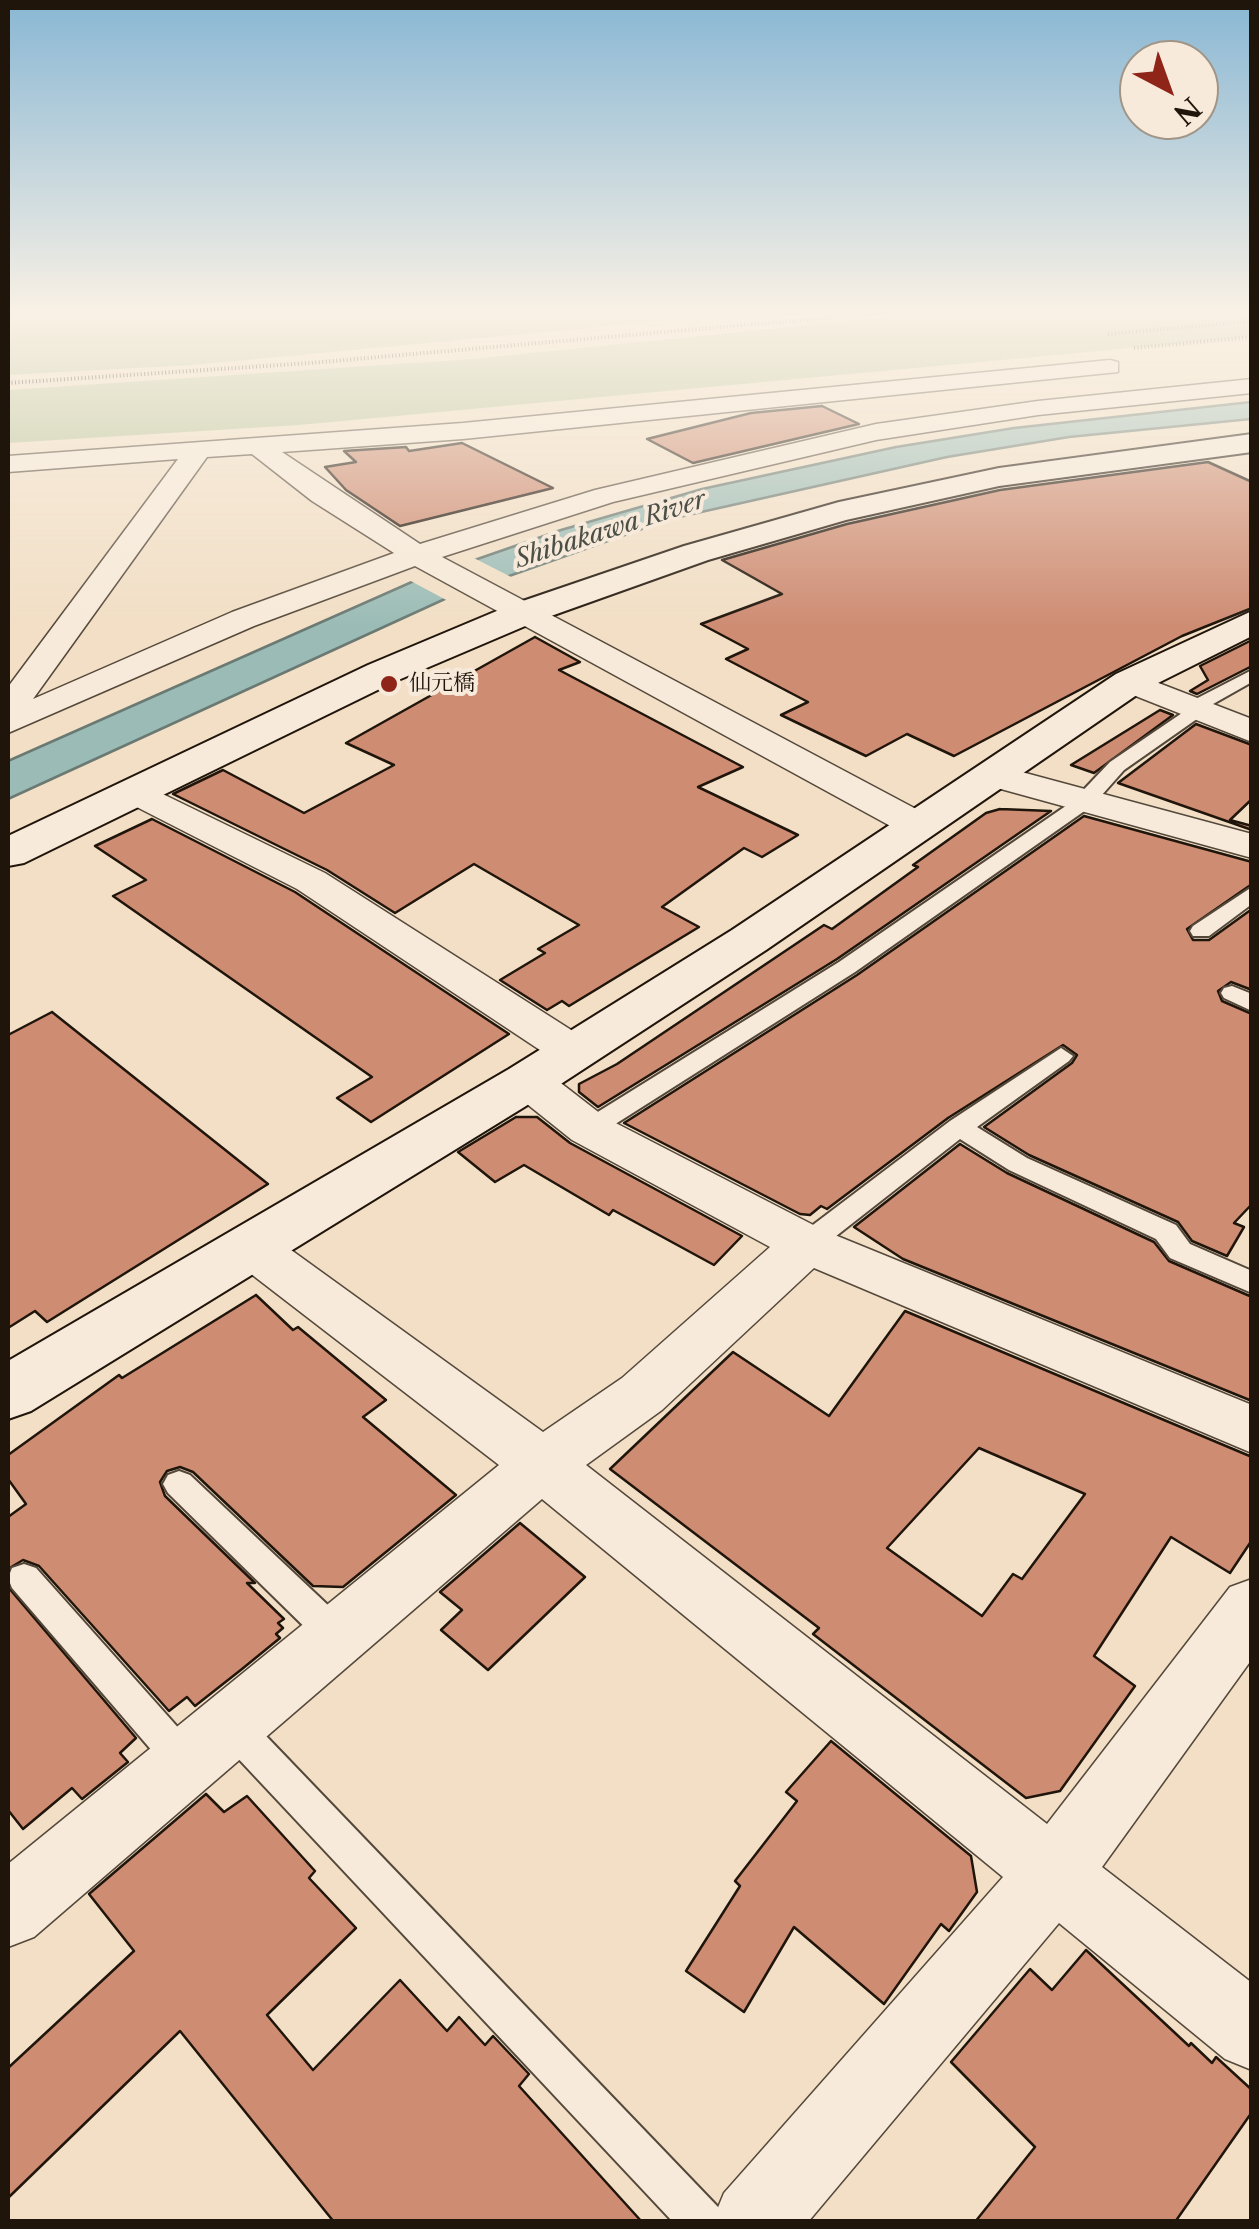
<!DOCTYPE html>
<meta charset="utf-8">
<style>
body{margin:0}
#map{position:relative;width:1259px;height:2229px;overflow:hidden;background:#f2dfc6;font-family:"Libre Caslon Text",serif}
canvas{display:block}
.frame{position:absolute;inset:0;border:10px solid #20150b;pointer-events:none}
.north{position:absolute;left:1119px;top:40px;width:100px;height:100px;box-sizing:border-box;background:#f7eada;border:2px solid #a19587;border-radius:50%;rotate:139deg;font-size:28px;font-weight:700;line-height:40px;text-align:center;color:#20150b}
.north::after{content:'';display:block;margin:auto;width:35px;height:45px;background:#8f2418;clip-path:polygon(50% 0,100% 100%,50% 72%,0 100%)}
</style>
<div id="map">
<canvas width="1259" height="2229"></canvas>
<div class="frame"></div>
<div class="north">N</div>
</div>
<script>
const context = document.querySelector('canvas').getContext('2d');
context.lineJoin = 'round';
function fill(path, color) {
  context.fillStyle = color;
  context.fill(path, 'evenodd');
}
function poly(rows) {
  const path = new Path2D();
  for (const r of rows) {
    path.moveTo(r[0], r[1]);
    for (let i = 2; i < r.length; i += 2) path.lineTo(r[i], r[i + 1]);
  }
  return path;
}
function stroke(path, color, width, dash) {
  context.strokeStyle = color;
  context.lineWidth = width;
  context.lineCap = dash ? 'butt' : 'round';
  context.setLineDash(dash || []);
  context.stroke(path);
}
function drawText(font, color, halo, rows, align = 'center') {
  context.font = font + ' "Libre Caslon Text","Noto Serif JP",serif';
  context.lineWidth = 8;
  context.setLineDash([]);
  context.textBaseline = 'middle';
  context.strokeStyle = halo;
  context.fillStyle = color;
  for (const [text, x, y, turn = 0] of rows) {
    context.save();
    context.translate(x, y);
    context.rotate((+turn || 0) * Math.PI / 180);
    context.textAlign = isNaN(turn) ? turn : align;
    if (halo) context.strokeText(text, 0, 0);
    context.fillText(text, 0, 0);
    context.restore();
  }
}
const green = poly([
 [8,314,738,314,193,365,8,375],
 [918,314,1251,314,1251,337,299,425,8,443,8,390,472,359]
]);
const water = poly([
 [1251,402,1251,419,1069,437,947,457,670,519,447,598,8,799,8,761,414,581,561,530,702,489,896,447,1014,428,1251,402]
]);
const pier = poly([
 [470,556,515,579,450,602,407,579]
]);
const building = poly([
 [822,406,859,424,693,463,647,439,751,413,822,406],
 [462,443,553,488,400,526,346,490,325,467,356,462,344,451,406,447,409,451,462,443],
 [1208,462,1252,482,1252,608,1182,636,954,756,907,734,866,756,781,715,808,702,726,659,748,649,701,624,782,594,722,560,847,524,1000,490,1208,462],
 [535,637,580,662,559,670,743,767,698,787,798,835,762,857,744,848,662,907,699,927,569,1006,562,1001,547,1010,500,980,545,953,538,949,579,925,474,864,395,913,327,870,173,794,223,770,304,813,394,765,346,743,535,637],
 [1252,640,1252,666,1197,694,1190,691,1208,680,1200,666,1252,640],
 [1160,710,1173,715,1094,773,1071,765,1160,710],
 [1196,724,1252,745,1252,799,1230,820,1252,826,1252,830,1118,783,1196,724],
 [1000,809,1051,811,837,959,598,1107,579,1092,579,1084,617,1064,824,925,832,929,918,867,913,865,986,813,1000,809],
 [1084,816,1252,862,1252,884,1187,929,1193,940,1209,940,1252,909,1252,990,1231,982,1218,991,1222,1001,1252,1014,1252,1204,1234,1223,1244,1227,1227,1256,1192,1241,1178,1222,1029,1155,984,1127,1072,1063,1077,1055,1063,1045,948,1118,827,1209,821,1206,810,1215,800,1214,624,1123,857,975,1084,816],
 [152,819,295,892,509,1034,371,1122,337,1098,372,1077,113,896,146,880,95,846,152,819],
 [52,1012,268,1184,47,1322,35,1311,8,1328,8,1035,52,1012],
 [516,1117,537,1117,570,1143,742,1236,714,1265,613,1210,609,1215,524,1165,495,1182,458,1152,516,1117],
 [960,1144,1007,1173,1154,1242,1169,1261,1252,1297,1252,1401,903,1259,854,1227,960,1144],
 [256,1295,293,1330,298,1327,386,1400,363,1417,456,1495,343,1587,313,1586,193,1472,180,1467,167,1471,160,1482,165,1496,255,1583,247,1583,284,1619,278,1623,283,1628,276,1634,280,1638,242,1669,195,1706,187,1697,169,1711,39,1566,23,1560,8,1569,8,1517,26,1504,8,1479,8,1455,119,1375,122,1378,256,1295],
 [905,1311,1252,1457,1252,1540,1230,1573,1171,1537,1094,1656,1135,1686,1060,1791,1026,1798,813,1634,819,1628,610,1469,733,1352,829,1416,905,1311],
 [979,1448,1085,1494,1022,1579,1013,1574,982,1616,887,1548,979,1448],
 [520,1523,585,1577,488,1670,441,1630,462,1610,440,1592,520,1523],
 [8,1587,136,1738,120,1753,128,1762,82,1799,72,1788,23,1829,8,1810,8,1587],
 [831,1741,971,1856,977,1892,949,1931,941,1924,884,2004,794,1927,744,2012,686,1971,740,1886,735,1881,797,1801,786,1792,831,1741],
 [206,1794,224,1812,247,1796,315,1871,309,1878,356,1928,267,2015,313,2070,400,1980,447,2031,459,2017,485,2045,493,2036,529,2074,519,2086,642,2222,334,2222,180,2031,8,2198,8,2068,134,1951,89,1894,206,1794],
 [1086,1950,1189,2046,1191,2043,1212,2063,1216,2057,1252,2090,1252,2112,1175,2222,975,2222,1035,2147,951,2062,1030,1969,1052,1990,1086,1950]
]);
const path = poly([
 [1108,334,1252,321],
 [1134,348,1252,337],
 [8,383,310,363,870,314]
]);
const lane = poly([
 [1252,670,1252,682,1206,708,1204,714,1124,770,1093,805,855,972,598,1135,580,1135,576,1129,580,1123,839,962,1073,801,1110,762,1185,711,1186,704,1252,670],
 [1252,887,1252,904,1209,936,1193,936,1190,931,1193,926,1252,887],
 [1232,986,1252,994,1252,1011,1224,998,1221,993,1224,988,1232,986],
 [1061,1048,1073,1056,1069,1061,977,1127,1027,1158,1176,1225,1190,1244,1252,1271,1252,1293,1170,1258,1156,1239,1009,1170,960,1139,817,1251,797,1251,793,1244,797,1237,950,1121,1061,1048],
 [179,1471,190,1475,349,1625,354,1636,349,1647,337,1651,325,1647,168,1493,163,1484,168,1475,179,1471],
 [24,1564,36,1568,198,1750,203,1762,198,1774,185,1779,172,1774,12,1588,8,1578,12,1568,24,1564],
 [231,1708,244,1713,718,2207,725,2222,673,2222,218,1737,213,1725,218,1713,231,1708]
]);
const street = poly([
 [1110,360,1118,362,1118,372,463,439,282,452,420,544,595,490,876,424,1038,401,1252,379,1252,393,1038,415,876,440,613,502,442,557,933,818,938,826,933,834,905,834,415,566,254,626,8,733,8,687,178,459,8,472,8,456,463,423,1110,360],
 [252,454,312,501,394,553,232,612,33,699,207,457,252,454],
 [1130,672,1252,719,1252,742,1118,689,1113,682,1118,675,1130,672],
 [992,764,1252,834,1252,858,979,783,974,775,979,767,992,764],
 [134,780,325,873,590,1042,597,1052,590,1062,574,1067,558,1062,297,889,121,799,115,791,121,783,134,780],
 [528,1066,544,1070,606,1118,825,1231,1252,1405,1252,1453,814,1268,662,1410,586,1465,1047,1824,1230,1587,1252,1579,1252,1659,1102,1867,1252,1983,1252,2070,1225,2059,1059,1923,808,2222,712,2222,724,2193,1003,1877,542,1499,34,1937,8,1947,8,1864,499,1465,233,1260,225,1247,233,1234,251,1228,269,1234,543,1432,622,1378,770,1247,572,1140,512,1092,505,1081,512,1070,528,1066]
]);
const secondary = poly([
 [1252,434,1252,452,999,486,846,520,708,560,537,621,396,681,24,863,8,866,8,836,368,665,511,605,684,546,839,502,999,468,1252,434],
 [1252,611,1252,636,1144,690,766,950,547,1093,31,1411,8,1419,8,1361,509,1069,732,930,1116,674,1252,611]
]);
const markers = [
 [389,684,10,"#8f2418"]
];
const farPoinames = [
 ["仙元橋",409,684]
];
const farWaternames = [
 ["Shibakawa River",611,530,-18]
];
fill(green, '#b6c399');
fill(water, '#9bbcb6');
stroke(water, '#6a7972', 2.5);
fill(pier, '#f2dfc6');
fill(building, '#ce8c73');
stroke(building, '#20150b', 2.5);
stroke(lane, '#54483a', 4);
stroke(street, '#54483a', 3);
stroke(secondary, '#20150b', 4);
stroke(path, '#20150b', 4, [1, 2.5]);
fill(lane, '#f7eada');
fill(street, '#f7eada');
fill(secondary, '#f7eada');
const sky = context.createLinearGradient(0, 0, 0, 626);
sky.addColorStop(0, '#89b7d4');
sky.addColorStop(0.5, '#f9f1e5');
sky.addColorStop(1, '#f9f1e500');
context.fillStyle = sky;
context.fillRect(0, 0, 1259, 626);
for (const [x, y, r, color] of markers) {
  const dot = new Path2D();
  dot.arc(x, y, r, 0, 2 * Math.PI);
  context.fillStyle = color;
  context.fill(dot);
  stroke(dot, '#f7eada', 4);
}
drawText('22px', '#20150b', '#f7eada', farPoinames, 'left');
drawText('italic 25px', '#4b4f47', '#f7eada', farWaternames);
</script>
